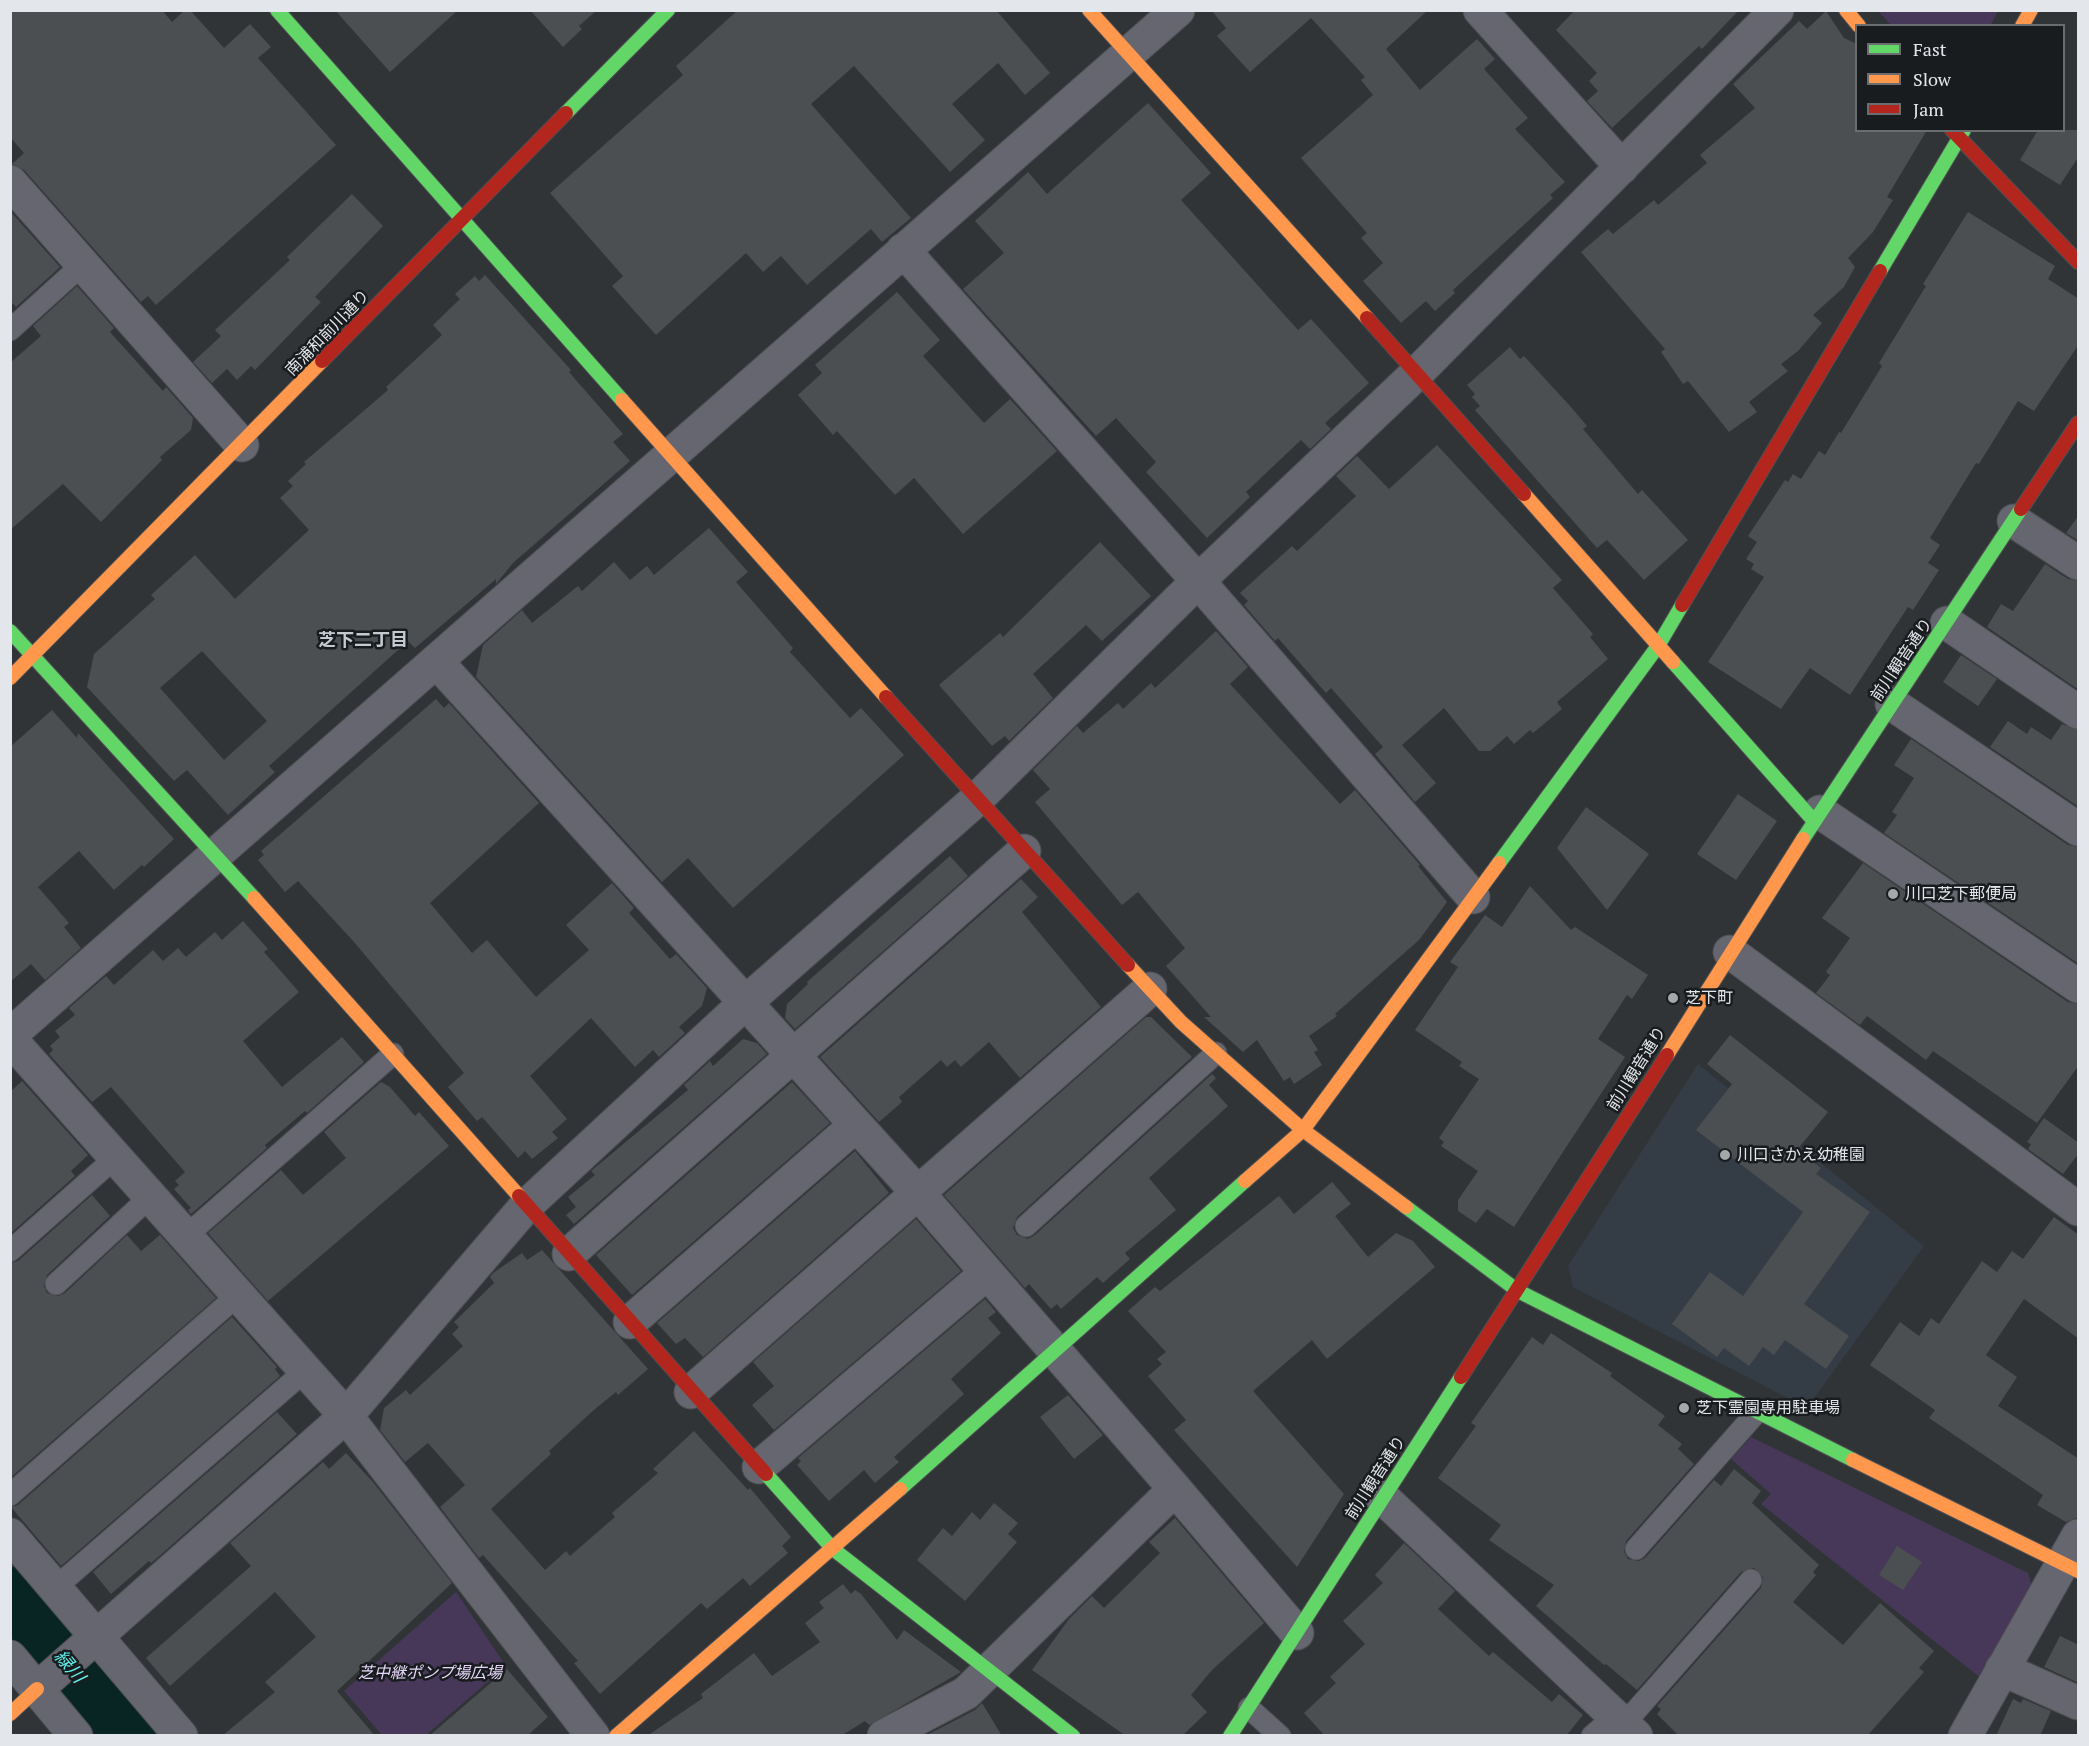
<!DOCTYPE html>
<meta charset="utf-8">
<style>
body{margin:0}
#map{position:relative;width:2089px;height:1746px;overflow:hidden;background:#313437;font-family:"PT Serif",serif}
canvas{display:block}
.frame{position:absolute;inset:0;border:12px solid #e3e6ea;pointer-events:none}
.legend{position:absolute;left:1855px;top:24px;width:210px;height:108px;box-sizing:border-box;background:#191c1e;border:2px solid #6a6d70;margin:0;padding:8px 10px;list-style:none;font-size:18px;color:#e3e6ea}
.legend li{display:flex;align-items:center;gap:12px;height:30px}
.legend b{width:30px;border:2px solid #6a6d70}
</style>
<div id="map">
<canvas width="2089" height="1746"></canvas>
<div class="frame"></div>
<ul class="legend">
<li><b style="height:8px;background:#63d668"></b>Fast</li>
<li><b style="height:8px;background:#ff974d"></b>Slow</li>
<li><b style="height:8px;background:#b3261e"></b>Jam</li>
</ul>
</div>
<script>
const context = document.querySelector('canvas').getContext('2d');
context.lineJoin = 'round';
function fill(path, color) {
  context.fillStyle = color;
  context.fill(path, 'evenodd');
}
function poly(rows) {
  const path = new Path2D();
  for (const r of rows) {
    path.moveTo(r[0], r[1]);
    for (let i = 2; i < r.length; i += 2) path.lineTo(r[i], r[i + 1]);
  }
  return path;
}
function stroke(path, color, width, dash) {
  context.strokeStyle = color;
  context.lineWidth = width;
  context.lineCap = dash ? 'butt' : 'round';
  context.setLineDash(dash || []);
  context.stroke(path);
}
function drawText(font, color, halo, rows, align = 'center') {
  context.font = font + ' "PT Serif","Noto Sans JP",serif';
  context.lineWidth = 5;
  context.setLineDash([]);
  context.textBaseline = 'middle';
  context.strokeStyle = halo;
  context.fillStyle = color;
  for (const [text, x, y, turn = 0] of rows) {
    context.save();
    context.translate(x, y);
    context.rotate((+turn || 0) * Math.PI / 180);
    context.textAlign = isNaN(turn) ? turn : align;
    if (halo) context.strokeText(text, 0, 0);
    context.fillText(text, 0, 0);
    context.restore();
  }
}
const built = poly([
 [1698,1064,1924,1246,1807,1408,1573,1287,1568,1266]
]);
const green = poly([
 [1878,11,1998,11,1990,26,1891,25],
 [1751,1437,2028,1573,2032,1587,1982,1679,1761,1504,1771,1494,1731,1459],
 [456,1592,506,1666,426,1735,382,1735,344,1691]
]);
const river = poly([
 [10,1598,127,1736]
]);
const building = poly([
 [10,10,162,10,172,22,185,10,190,10,224,48,250,24,271,47,258,58,336,145,156,305,148,296,141,302,24,170,12,164,24,153,10,137],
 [335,10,458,10,390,72],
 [530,10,597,10,579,26,582,29,563,47],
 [738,10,996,10,1050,73,1025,95,998,63,952,104,985,140,950,172,854,66,811,104,911,218,882,242,871,229,807,285,781,256,763,272,746,253,656,335,612,286,623,276,550,193,683,75,676,66],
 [1211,10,1428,10,1386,49,1420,90,1477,39,1495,59,1484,69,1528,118,1515,129,1565,182,1550,195,1553,198,1453,290,1455,293,1435,311,1426,301,1401,323,1363,281,1383,263,1361,238,1367,233,1301,158,1373,95,1361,80,1365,77,1311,18,1250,72,1217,36,1226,28],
 [1575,10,1739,10,1702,49,1699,46,1612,128,1587,101,1598,91,1589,81,1597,73,1556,30],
 [1826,11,1844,38,1857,44,1857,130,1927,130,1887,197,1893,200,1873,232,1848,258,1855,267,1844,287,1813,315,1822,323,1798,351,1781,364,1788,371,1749,402,1757,412,1729,432,1688,381,1683,384,1661,352,1665,349,1581,252,1608,229,1613,234,1654,200,1658,205,1707,163,1700,155,1755,108,1733,84,1799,21,1807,29],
 [1148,103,1211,173,1181,200,1298,330,1311,319,1369,383,1325,423,1331,429,1310,449,1301,440,1246,492,1250,497,1207,538,1146,472,1156,462,1116,418,1096,436,963,289,1004,253,975,221,1028,172,1047,194],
 [2038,130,2079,130,2079,156,2060,185,2020,160],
 [352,194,383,226,315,297,321,302,255,370,251,366,237,380,227,369,212,383,193,362,221,336,215,330,290,260,287,257],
 [10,211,60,267,16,307,10,301],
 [1968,212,2055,266,2048,279,2079,299,2079,344,2034,411,2018,401,1979,464,1976,463,1930,538,1940,545,1928,563,1939,570,1913,610,1908,607,1850,695,1810,668,1781,709,1708,662,1764,577,1751,569,1754,564,1746,559,1757,542,1748,536,1785,480,1788,482,1793,474,1801,479,1819,451,1825,455,1839,432,1841,433,1882,366,1879,363,1926,286,1923,284],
 [485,275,571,370,569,372,623,434,613,442,630,461,513,563,496,584,496,579,415,648,408,641,269,766,275,772,228,815,187,770,174,781,87,687,94,654,155,599,151,595,195,555,235,599,309,530,280,498,293,486,288,481,306,464,304,462,388,390,386,387,442,335,433,325,460,299,455,294,475,276,479,281],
 [202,651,267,721,224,760,160,688],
 [77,286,114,328,110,332,163,391,166,387,193,418,191,430,160,457,162,460,101,522,63,484,10,530,10,363,41,336,33,326],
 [897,292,940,340,923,356,984,423,1010,399,1057,451,963,534,914,478,895,495,837,431,833,435,798,395,822,373,815,365],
 [1510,347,1520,359,1524,356,1570,406,1587,426,1583,429,1638,494,1642,490,1688,540,1644,580,1607,540,1597,548,1475,410,1480,406,1472,397,1475,394,1467,385],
 [1437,445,1562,580,1553,588,1593,634,1590,637,1608,659,1557,702,1562,709,1533,733,1530,730,1514,744,1507,736,1490,751,1479,751,1444,708,1402,745,1436,783,1415,802,1375,754,1383,747,1331,688,1326,693,1278,638,1275,641,1244,605,1248,601,1240,593,1292,546,1297,551,1356,496,1336,476,1357,456,1389,489],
 [2079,515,2079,541,2066,533],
 [709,528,748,572,736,582,793,648,790,652,850,718,861,708,904,755,733,908,688,858,662,882,476,677,483,645,522,610,532,623,578,586,582,591,614,562,630,580,647,566,654,575],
 [1100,542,1151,596,1102,641,1086,625,1033,674,1053,698,1009,741,1005,736,992,746,939,685,1000,633,1003,637],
 [2045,564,2068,579,2079,581,2079,690,1987,627,2001,604,2013,611],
 [1216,631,1248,667,1230,684,1340,804,1355,790,1420,865,1418,866,1447,902,1419,940,1335,1014,1337,1016,1309,1036,1318,1050,1314,1052,1322,1065,1294,1084,1290,1077,1284,1081,1257,1040,1243,1052,1204,1017,1211,1017,1166,966,1185,948,1138,892,1122,905,1035,802,1050,789,1033,770,1077,726,1083,733,1118,703,1123,709,1151,683,1155,688],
 [1961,655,1997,679,1978,706,1943,682],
 [436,699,444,708,449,703,539,803,430,903,472,953,487,940,536,997,589,950,566,925,612,883,634,908,629,913,670,959,676,954,707,988,702,1006,679,1027,685,1033,659,1057,653,1050,635,1067,591,1018,530,1076,567,1119,552,1132,558,1138,532,1159,525,1151,518,1158,482,1117,477,1121,448,1087,464,1073,354,942,298,881,285,892,258,860,264,855,261,851],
 [52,710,77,738,78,733,174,839,144,867,142,865,114,890,79,851,38,887,69,923,64,927,81,948,45,980,31,964,10,982,10,747],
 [2008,721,2027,734,2031,727,2051,740,2062,724,2079,730,2079,807,1990,747],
 [1911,739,2068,845,2079,847,2079,964,1884,833,1897,815,1892,812,1914,778,1894,765],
 [1738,794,1777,821,1736,880,1697,854],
 [1586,807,1649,854,1607,910,1557,848],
 [950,856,968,876,795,1029,785,1018,787,1004,808,984,807,982],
 [1863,863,2068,1002,2079,1004,2079,1065,2037,1123,1933,1051,1926,1060,1867,1016,1860,1025,1816,993,1830,975,1826,972,1850,938,1822,918],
 [1021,879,1038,897,1022,912,1101,1007,1020,1078,989,1042,961,1067,955,1060,947,1067,941,1060,899,1097,902,1102,879,1122,820,1057],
 [1530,886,1571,930,1575,927,1648,975,1632,999,1627,995,1598,1039,1625,1057,1514,1227,1487,1209,1476,1223,1458,1211,1458,1200,1478,1171,1441,1146,1444,1142,1439,1138,1479,1079,1459,1066,1462,1062,1415,1030,1458,967,1450,962,1485,915,1502,927],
 [243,921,268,949,264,952,299,992,243,1041,282,1087,342,1037,364,1062,307,1113,305,1111,265,1145,267,1148,191,1214,188,1210,191,1208,174,1189,179,1185,175,1181,185,1172,111,1087,92,1102,49,1054,53,1050,50,1046,60,1037,55,1031,75,1015,69,1008,106,976,114,985,153,950,163,961,178,948,186,957,215,932,222,940],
 [1146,1017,1151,1017,1192,1057,1017,1217,1013,1228,1017,1235,1028,1239,1035,1235,1212,1074,1216,1078,1209,1085,1228,1106,1149,1178,1176,1210,1125,1253,1130,1259,1103,1283,1097,1277,1061,1309,1057,1304,1051,1309,1029,1284,1025,1288,944,1195],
 [1730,1035,1828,1112,1797,1150,1821,1168,1816,1174,1870,1212,1804,1304,1849,1336,1826,1369,1785,1340,1774,1355,1763,1347,1749,1366,1724,1348,1717,1357,1672,1324,1710,1272,1743,1296,1803,1212,1696,1130,1732,1084,1707,1064],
 [743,1039,757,1043,767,1054,574,1224,566,1215,576,1207,568,1197,595,1175,591,1171,688,1090,684,1085,710,1061,713,1066],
 [22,1081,88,1155,71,1171,75,1176,10,1234,10,1092],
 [381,1082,390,1087,415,1116,419,1112,449,1146,268,1301,208,1233,281,1170,303,1195,346,1158,324,1132],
 [792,1082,830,1123,632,1295,596,1255],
 [2044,1118,2079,1143,2079,1153,2063,1174,2028,1149,2031,1144,2027,1142],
 [855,1151,889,1193,703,1357,685,1338,676,1344,657,1323],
 [1332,1182,1351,1204,1335,1216,1368,1257,1396,1233,1413,1241,1435,1267,1327,1359,1312,1340,1253,1391,1344,1494,1297,1567,1174,1430,1186,1420,1148,1376,1162,1364,1157,1359,1166,1352,1128,1311,1155,1287,1160,1291,1279,1196,1294,1214],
 [92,1195,110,1216,47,1275,44,1286,47,1293,58,1296,65,1293,127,1235,141,1251,160,1235,216,1298,10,1478,10,1263,18,1261],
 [2054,1217,2079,1235,2079,1339,2024,1299,1986,1355,2017,1377,1998,1406,2079,1459,2079,1517,2066,1522,2037,1505,2043,1495,1929,1418,1935,1410,1870,1365,1900,1322,1919,1336,1931,1318,1939,1324,1982,1261,1997,1272,2012,1251,2023,1259],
 [916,1219,961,1271,774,1430,752,1405,774,1386,753,1362],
 [542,1250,648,1369,618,1395,616,1392,595,1409,549,1451,551,1454,491,1509,545,1570,566,1551,570,1556,615,1517,612,1513,658,1473,653,1469,694,1431,748,1490,750,1488,791,1537,782,1546,788,1553,750,1586,743,1578,707,1609,701,1603,600,1694,574,1663,578,1661,483,1555,479,1558,440,1507,465,1485,428,1443,405,1462,380,1430,384,1408,406,1390,410,1395,463,1346,452,1334,459,1327,454,1322,494,1283,490,1277,493,1273,522,1253,527,1260],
 [985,1299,996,1312,988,1318,1001,1333,951,1379,964,1394,894,1457,899,1462,875,1483,864,1470,829,1501,797,1465,801,1461,798,1458],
 [232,1317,277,1367,275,1369,280,1376,61,1566,11,1507,18,1505],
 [1551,1333,1612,1373,1610,1376,1665,1416,1658,1425,1682,1444,1678,1449,1694,1464,1626,1541,1624,1552,1628,1559,1639,1561,1645,1558,1714,1480,1721,1486,1734,1469,1761,1491,1752,1503,1819,1565,1813,1572,1816,1575,1793,1602,1843,1645,1880,1603,1934,1651,1919,1668,1924,1672,1867,1736,1679,1736,1657,1714,1661,1709,1657,1706,1761,1588,1763,1577,1754,1568,1741,1572,1637,1690,1606,1664,1604,1665,1536,1606,1554,1585,1489,1540,1501,1525,1438,1478,1476,1426,1471,1423,1532,1337,1543,1345],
 [1068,1395,1103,1435,1074,1459,1040,1417],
 [277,1412,297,1434,156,1559,151,1563,149,1561,111,1594,93,1572],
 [346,1453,373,1482,452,1583,337,1691,375,1736,222,1736,275,1692,265,1682,316,1637,275,1592,170,1686,146,1658,251,1566,230,1543,323,1462,329,1469],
 [994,1503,1018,1523,1008,1534,1017,1542,965,1601,917,1560,943,1528,952,1536,972,1512,980,1520],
 [1175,1518,1264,1623,1212,1670,1191,1695,1207,1712,1182,1736,1126,1736,1032,1670,1069,1619,1092,1596,1104,1608,1160,1553,1149,1542],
 [1404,1543,1455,1591,1438,1609,1489,1656,1493,1652,1552,1702,1559,1694,1583,1715,1566,1736,1325,1736,1304,1713,1336,1683,1330,1677,1365,1644,1343,1621,1383,1583,1375,1575],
 [1897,1546,1922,1562,1903,1590,1879,1575],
 [843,1584,851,1594,855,1590,861,1594,897,1640,904,1630,961,1672,869,1725,865,1721,841,1736,647,1736,703,1698,701,1694,754,1653,772,1676,820,1642,805,1623,824,1608,819,1602],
 [2060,1636,2079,1645,2079,1683,2044,1667],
 [507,1669,548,1717,527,1736,429,1736],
 [2013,1699,2021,1703,2023,1699,2051,1711,2040,1736,1996,1736],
 [982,1703,1002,1736,925,1736,975,1710]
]);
const lane = poly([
 [10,330,83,264],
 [1026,1226,1216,1053],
 [186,1236,393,1054],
 [10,1251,116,1157],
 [56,1284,151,1196],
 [10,1495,238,1295],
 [1636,1549,1757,1412],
 [56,1587,305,1371],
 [1249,1708,1280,1736],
 [1624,1724,1751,1580],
 [1592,1736,1615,1716]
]);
const street = poly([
 [1480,10,1622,167],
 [10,182,242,445],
 [903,250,1198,581,1473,897],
 [2014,521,2078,563],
 [1947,623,2078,712],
 [437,662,918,1193,1175,1489,1297,1633],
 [1892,704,2078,829],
 [1820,812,2078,986],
 [1730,952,2078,1209],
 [10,1035,1178,10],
 [10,1039,346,1416,593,1736],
 [569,1254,1024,851],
 [630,1322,856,1125],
 [691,1392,1150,989],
 [759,1467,987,1273],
 [1382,1497,1636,1736],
 [10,1535,181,1736],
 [10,1657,76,1736],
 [2002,1669,2078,1703],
 [37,1689,346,1416,526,1206,745,1003,977,799,1198,581,1417,373,1777,10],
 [884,1736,966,1693,1175,1489],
 [1965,1736,2078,1536]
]);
const fast = poly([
 [277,10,622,400],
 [566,113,668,10],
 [1880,271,1964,130],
 [10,631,254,898],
 [1673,662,1814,821],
 [1803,839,2021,509],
 [1499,863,1658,646,1682,605],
 [1406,1207,1518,1291,1853,1460],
 [766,1474,833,1549,1073,1736],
 [900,1489,1245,1181],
 [1230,1736,1461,1377]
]);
const slow = poly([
 [1089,10,1367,318],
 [1846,10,1859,26],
 [2022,26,2031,10],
 [622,400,886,697],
 [1524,494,1673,662],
 [10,678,322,361],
 [254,898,519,1196],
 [1128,965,1181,1022,1303,1130,1406,1207],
 [1667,1055,1803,839],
 [1245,1181,1303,1130,1499,863],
 [1853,1460,2078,1571],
 [10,1714,37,1689],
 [616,1736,900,1489]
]);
const jam = poly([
 [1952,130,2078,262],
 [1367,318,1524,494],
 [322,361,566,113],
 [2021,509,2078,423],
 [1682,605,1880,271],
 [886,697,1128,965],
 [519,1196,766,1474],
 [1461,1377,1667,1055]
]);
const markers = [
 [1893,894,6,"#a5a8ab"],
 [1673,998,6,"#a5a8ab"],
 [1725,1155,6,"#a5a8ab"],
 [1684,1408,6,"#a5a8ab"]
];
const streetNames = [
 ["南浦和前川通り",328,333,-46],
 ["前川観音通り",1902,660,-56],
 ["前川観音通り",1637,1069,-58],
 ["前川観音通り",1376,1478,-57]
];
const poiNames = [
 ["川口芝下郵便局",1905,894],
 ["芝下町",1685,998],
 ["川口さかえ幼稚園",1737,1155],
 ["芝下霊園専用駐車場",1696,1408]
];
const parkNames = [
 ["芝中継ポンプ場広場",430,1673]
];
const neighbourhoodNames = [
 ["芝下二丁目",363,641]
];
const waterNames = [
 ["緑川",69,1667,50]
];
fill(built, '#343d46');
fill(green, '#47385a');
stroke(river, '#082524', 62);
fill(building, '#4c4f51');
stroke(lane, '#4e5053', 23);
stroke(street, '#4e5053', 35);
stroke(fast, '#4e5053', 16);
stroke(slow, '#4e5053', 16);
stroke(jam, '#4e5053', 16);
stroke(lane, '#65666f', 21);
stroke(street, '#65666f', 33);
stroke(fast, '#63d668', 14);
stroke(slow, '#ff974d', 14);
stroke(jam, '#b3261e', 14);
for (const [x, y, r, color] of markers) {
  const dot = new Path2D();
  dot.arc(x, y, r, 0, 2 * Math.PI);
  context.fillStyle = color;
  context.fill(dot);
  stroke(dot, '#191c1e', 2);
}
drawText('16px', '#e3e6ea', '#191c1e', streetNames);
drawText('16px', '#e3e6ea', '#191c1e', poiNames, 'left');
drawText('italic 16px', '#e6d7f9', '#191c1e', parkNames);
drawText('bold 18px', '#c3cad0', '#191c1e', neighbourhoodNames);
drawText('italic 18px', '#60eee8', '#191c1e', waterNames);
</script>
